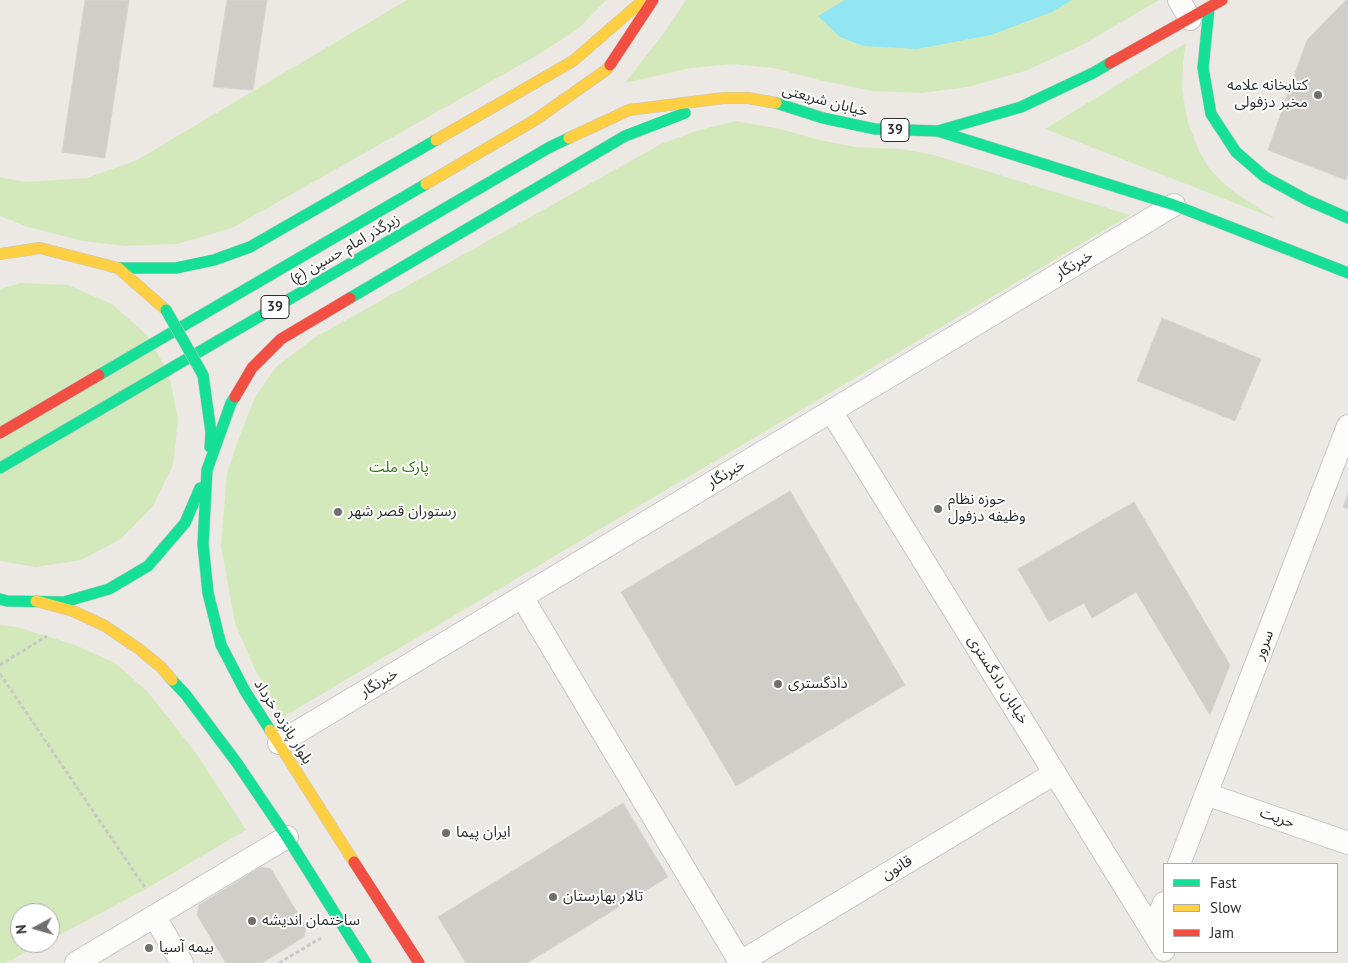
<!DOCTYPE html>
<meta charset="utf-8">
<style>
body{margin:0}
#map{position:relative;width:1348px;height:963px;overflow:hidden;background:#ece8e4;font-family:"PT Sans",sans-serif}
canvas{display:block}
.legend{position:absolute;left:1163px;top:863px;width:175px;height:90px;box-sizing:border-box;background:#fff;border:1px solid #ababab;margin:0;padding:6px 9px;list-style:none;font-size:15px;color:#2e2e2e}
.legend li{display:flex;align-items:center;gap:10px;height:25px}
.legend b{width:25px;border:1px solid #ababab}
.north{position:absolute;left:10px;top:903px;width:50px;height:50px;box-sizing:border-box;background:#fff;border:1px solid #ababab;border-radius:50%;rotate:264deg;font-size:14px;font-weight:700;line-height:20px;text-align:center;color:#2e2e2e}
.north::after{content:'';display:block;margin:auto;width:18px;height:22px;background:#706f6e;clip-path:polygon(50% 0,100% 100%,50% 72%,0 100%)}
</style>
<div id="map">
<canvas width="1348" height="963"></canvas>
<ul class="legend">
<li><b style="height:6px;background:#16e098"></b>Fast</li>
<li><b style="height:6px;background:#ffcf43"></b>Slow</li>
<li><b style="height:6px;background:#f24e42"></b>Jam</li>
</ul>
<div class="north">N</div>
</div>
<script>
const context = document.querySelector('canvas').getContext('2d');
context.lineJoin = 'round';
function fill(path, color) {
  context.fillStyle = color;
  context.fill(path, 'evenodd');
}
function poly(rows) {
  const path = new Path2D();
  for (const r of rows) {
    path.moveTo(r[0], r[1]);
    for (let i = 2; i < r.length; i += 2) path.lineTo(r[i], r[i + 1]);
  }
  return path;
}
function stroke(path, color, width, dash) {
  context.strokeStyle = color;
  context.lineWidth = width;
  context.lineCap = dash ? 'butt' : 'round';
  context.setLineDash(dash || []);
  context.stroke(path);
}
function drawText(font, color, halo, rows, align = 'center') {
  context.font = font + ' "PT Sans","Noto Sans Arabic",sans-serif';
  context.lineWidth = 4;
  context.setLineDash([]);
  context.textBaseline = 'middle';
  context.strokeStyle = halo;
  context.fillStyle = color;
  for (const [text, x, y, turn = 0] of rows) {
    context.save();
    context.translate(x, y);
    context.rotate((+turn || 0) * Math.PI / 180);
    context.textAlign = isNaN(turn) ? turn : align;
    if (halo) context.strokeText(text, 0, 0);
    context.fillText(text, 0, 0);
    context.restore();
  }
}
const green = poly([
 [407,0,606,0,579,28,541,53,232,228,177,244,125,246,83,241,28,227,0,216,0,177,25,182,87,178,137,160],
 [686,0,1159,0,1082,45,1025,71,968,87,921,93,873,91,819,80,774,68,733,64,690,68,625,83,667,29],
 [1186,43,1183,65,1182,90,1188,123,1199,151,1209,168,1221,181,1237,194,1276,219,1045,129],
 [736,121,780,129,820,140,855,147,901,149,934,155,1130,215,283,717,255,670,235,623,221,546,227,473,240,435,255,397,276,367,314,338,661,144,699,130],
 [21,283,68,285,112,304,147,335,169,374,178,419,173,465,153,506,121,539,81,560,36,567,0,561,0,289],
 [0,625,17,627,75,645,115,663,147,691,196,753,246,830,146,889,50,940,50,913,20,913,20,943,44,943,5,963,0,963]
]);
const water = poly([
 [845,0,1072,0,1052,12,991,35,917,49,864,46,840,37,818,16]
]);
const building = poly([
 [85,0,129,0,105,158,62,152,85,0],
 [227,0,267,0,253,90,213,87,227,0],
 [1346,0,1348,0,1348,174,1346,180,1268,150,1307,40,1346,0],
 [1162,318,1261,359,1235,421,1137,381,1162,318],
 [790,491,905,685,736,786,621,592,790,491],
 [1348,494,1348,509,1343,507,1348,494],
 [1134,502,1230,665,1210,715,1136,592,1092,618,1084,603,1049,622,1018,569,1134,502],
 [623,803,668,877,527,963,466,963,438,917,623,803],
 [261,867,271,869,306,927,304,937,262,963,226,963,197,915,199,905,261,867]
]);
const path = poly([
 [0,665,47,636],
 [0,674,146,889],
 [279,963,321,938]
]);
const street = poly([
 [1179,0,1190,19],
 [831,411,1164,950],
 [522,597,740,962],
 [279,743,1174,205],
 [1206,794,1348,843],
 [1179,864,1348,426],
 [154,916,182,963],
 [1153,932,1164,903],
 [76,963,287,837],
 [739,963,1055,773]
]);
const fast = poly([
 [1209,8,1203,68,1211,114,1236,152,1265,177,1307,200,1348,218],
 [776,103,823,118,875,129,938,131,1021,107,1093,73,1110,63],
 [938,131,1174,205,1348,273],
 [118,268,176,268,214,260,250,247,436,140],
 [350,298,625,136,685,113],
 [99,375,426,184],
 [203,375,211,432,210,447],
 [235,397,231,403,207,470,203,544,208,593,221,645,245,691,270,730],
 [0,468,550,147,569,138],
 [0,599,7,601,64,602,109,589,148,566,185,523,200,488],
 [172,680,186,695,237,763,287,837,366,963]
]);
const slow = poly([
 [569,138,629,110,724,98,748,98,776,103],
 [436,140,573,61,640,3],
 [426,184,535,120,606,70,610,65],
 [0,254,40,248,118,268,166,310],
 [36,601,73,611,105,626,139,649,161,667,172,680],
 [270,730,354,862]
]);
const jam = poly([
 [1110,63,1222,0],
 [610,65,653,0],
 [235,397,252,368,281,339,350,298],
 [0,433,99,375],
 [354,862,419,963]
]);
const fastBridge = poly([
 [166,310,203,375]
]);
const markers = [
 [1318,95,5,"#706f6e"],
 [938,509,5,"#706f6e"],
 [338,512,5,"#706f6e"],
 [778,684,5,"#706f6e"],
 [446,833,5,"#706f6e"],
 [553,897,5,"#706f6e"],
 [252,921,5,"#706f6e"],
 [149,948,5,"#706f6e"]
];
const shields = [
 [895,130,28],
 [275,307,28]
];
const shieldNames = [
 ["39",895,130],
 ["39",275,307]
];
const poiNames = [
 ["کتابخانه علامه",1308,86,"right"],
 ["مخبر دزفولی",1308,103,"right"],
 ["حوزه نظام",948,500],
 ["وظیفه دزفول",948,517],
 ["رستوران قصر شهر",348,512],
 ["دادگستری",788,684],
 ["ایران پیما",456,833],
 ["تالار بهارستان",563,897],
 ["ساختمان اندیشه",262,921],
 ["بیمه آسیا",159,948]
];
const streetNames = [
 ["خیابان شریعتی",825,101,15],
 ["زیرگذر امام حسین (ع)",345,249,-30],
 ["خبرنگار",1074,265,-31],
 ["خبرنگار",726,474,-31],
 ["سرور",1264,645,-69],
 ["خیابان دادگستری",998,680,58],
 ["خبرنگار",379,683,-31],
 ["بلوار پانزده خرداد",283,722,58],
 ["حریت",1277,818,19],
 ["قانون",897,868,-31]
];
const parkNames = [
 ["پارک ملت",399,468]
];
fill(green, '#d3e9bb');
fill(water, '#92e5f2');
fill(building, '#d1ceca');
stroke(building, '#d7d4d0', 1);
stroke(street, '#c6c5c5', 24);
stroke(fast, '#c6c5c5', 12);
stroke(slow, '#c6c5c5', 12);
stroke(jam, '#c6c5c5', 12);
stroke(path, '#c9c9c8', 3, [4, 2.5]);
stroke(street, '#fcfcfb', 22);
stroke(fast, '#16e098', 11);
stroke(slow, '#ffcf43', 11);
stroke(jam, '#f24e42', 11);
stroke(fastBridge, '#c6c5c4', 12, []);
stroke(fastBridge, '#16e098', 11);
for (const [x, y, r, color] of markers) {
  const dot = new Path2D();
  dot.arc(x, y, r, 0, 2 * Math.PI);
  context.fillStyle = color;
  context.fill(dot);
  stroke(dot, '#fff', 2);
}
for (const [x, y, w] of shields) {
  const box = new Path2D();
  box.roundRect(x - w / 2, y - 11.5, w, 23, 4);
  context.fillStyle = '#fff';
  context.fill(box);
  stroke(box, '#2e2e2e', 1);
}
drawText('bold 14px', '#2e2e2e', null, shieldNames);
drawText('15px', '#2e2e2e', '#fff', poiNames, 'left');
drawText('15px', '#2e2e2e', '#fff', streetNames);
drawText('15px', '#347315', '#fff', parkNames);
</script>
